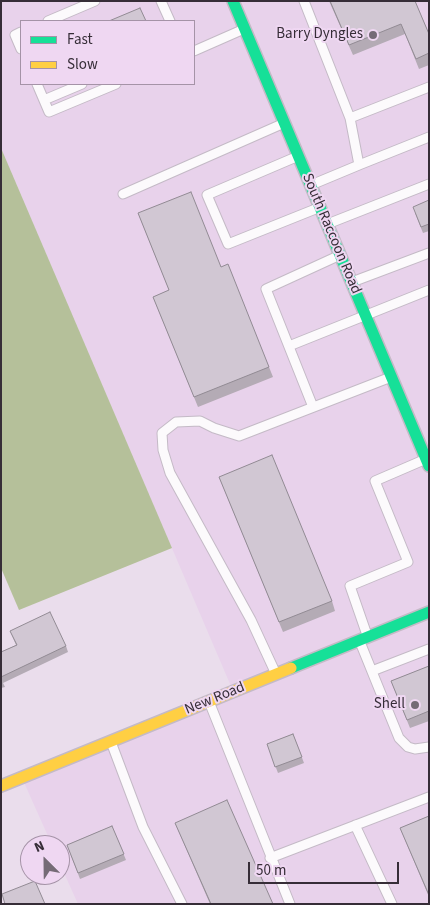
<!DOCTYPE html>
<style>
body{margin:0}
#map{position:relative;width:430px;height:905px;overflow:hidden;background:#eaddec;font-family:"Source Sans 3",sans-serif}
canvas{display:block}
.frame{position:absolute;inset:0;border:2px solid #362d37;pointer-events:none}
.legend{position:absolute;left:20px;top:20px;width:175px;height:65px;box-sizing:border-box;background:#efd7f2;border:1px solid #a593a7;margin:0;padding:6px 9px;list-style:none;font-size:15px;color:#362d37}
.legend li{display:flex;align-items:center;gap:10px;height:25px}
.legend b{width:25px;border:1px solid #a593a7}
.north{position:absolute;left:20px;top:835px;width:50px;height:50px;box-sizing:border-box;background:#efd7f2;border:1px solid #a593a7;border-radius:50%;rotate:337deg;font-size:14px;font-weight:700;line-height:20px;text-align:center;color:#362d37}
.north::after{content:'';display:block;margin:auto;width:18px;height:22px;background:#756b76;clip-path:polygon(50% 0,100% 100%,50% 72%,0 100%)}
.scale{position:absolute;left:248px;top:862px;width:151px;height:22px;box-sizing:border-box;border:2px solid #362d37;border-top:0;padding-left:6px;font-size:15px;line-height:18px;white-space:nowrap;color:#362d37;-webkit-text-stroke:4px #efd7f2;paint-order:stroke}
</style>
<div id="map">
<canvas width="430" height="905"></canvas>
<div class="frame"></div>
<ul class="legend">
<li><b style="height:6px;background:#16e098"></b>Fast</li>
<li><b style="height:6px;background:#ffcf43"></b>Slow</li>
</ul>
<div class="north">N</div>
<div class="scale">50 m</div>
</div>
<script>
const context = document.querySelector('canvas').getContext('2d');
context.lineJoin = 'round';
function fill(path, color) {
  context.fillStyle = color;
  context.fill(path, 'evenodd');
}
function poly(rows) {
  const path = new Path2D();
  for (const r of rows) {
    path.moveTo(r[0], r[1]);
    for (let i = 2; i < r.length; i += 2) path.lineTo(r[i], r[i + 1]);
  }
  return path;
}
function stroke(path, color, width, dash) {
  context.strokeStyle = color;
  context.lineWidth = width;
  context.lineCap = dash ? 'butt' : 'round';
  context.setLineDash(dash || []);
  context.stroke(path);
}
function drawText(font, color, halo, rows, align = 'center') {
  context.font = font + ' "Source Sans 3",sans-serif';
  context.lineWidth = 4;
  context.setLineDash([]);
  context.textBaseline = 'middle';
  context.strokeStyle = halo;
  context.fillStyle = color;
  for (const [text, x, y, turn = 0] of rows) {
    context.save();
    context.translate(x, y);
    context.rotate((+turn || 0) * Math.PI / 180);
    context.textAlign = isNaN(turn) ? turn : align;
    if (halo) context.strokeText(text, 0, 0);
    context.fillText(text, 0, 0);
    context.restore();
  }
}
const built = poly([
 [1,1,429,1,429,904,78,904,60,864,60,845,52,845,22,778,233,691,1,148],
 [21,21,194,21,194,84,21,84]
]);
const forest = poly([
 [1,148,172,548,19,610,1,568]
]);
const lane = poly([
 [161,1,170,21],
 [304,1,350,118,359,165,311,185],
 [48,21,95,1],
 [21,32,15,35,21,49],
 [194,51,244,29],
 [37,84,49,112,116,84],
 [44,100,82,84],
 [350,118,429,87],
 [296,157,207,195,228,244,318,208],
 [359,165,429,137],
 [123,194,282,124],
 [330,223,429,184],
 [352,282,429,253],
 [289,346,429,290],
 [313,407,266,289,338,256],
 [367,635,350,586,408,562,375,481,426,459],
 [360,642,399,738,408,747,415,749,429,747],
 [372,671,429,649],
 [276,674,251,620,170,473,163,450,162,433,176,422,200,421,214,428,239,436,391,377],
 [210,704,290,904],
 [111,742,143,827,182,904],
 [355,825,392,904],
 [270,858,429,797]
]);
const fast = poly([
 [233,1,429,466],
 [291,668,429,612]
]);
const slow = poly([
 [1,786,291,668]
]);
const wall = poly([
 [329,1,415,1,429,34,429,65,419,69,405,34,353,55],
 [429,200,429,231,423,233,415,213],
 [138,213,221,267,269,367,273,377,198,407,153,297,169,290],
 [219,477,332,601,335,611,283,632],
 [10,631,66,646,68,652,3,683,5,687,1,688,1,652,16,645],
 [429,666,429,721,410,728,391,681],
 [293,734,304,763,278,773,267,744],
 [429,816,429,897,400,828],
 [175,823,273,904,210,904],
 [112,826,126,860,80,879,67,845]
]);
const building = poly([
 [330,1,415,1,429,34,429,53,416,59,401,24,349,45,330,1],
 [140,8,146,21,109,21,140,8],
 [191,192,221,267,228,264,269,367,194,397,153,297,169,290,138,213,191,192],
 [429,200,429,224,421,227,413,207,429,200],
 [272,455,332,601,279,622,219,477,272,455],
 [50,612,66,646,1,677,1,652,17,645,10,631,50,612],
 [429,666,429,711,407,720,391,681,429,666],
 [293,734,302,757,275,767,267,744,293,734],
 [227,800,273,904,211,904,175,823,227,800],
 [429,816,429,895,400,828,429,816],
 [112,826,124,854,78,873,67,845,112,826],
 [35,881,45,904,5,904,2,894,35,881]
]);
const markers = [
 [373,35,5,"#756b76"],
 [415,705,5,"#756b76"]
];
const poiNames = [
 ["Barry Dyngles",363,35],
 ["Shell",405,705]
];
const streetNames = [
 ["South Raccoon Road",331,234,67],
 ["New Road",215,699,-22]
];
fill(built, '#e8d2eb');
fill(forest, '#b5c09a');
stroke(lane, '#c4bac6', 11);
stroke(fast, '#c4bac6', 14);
stroke(slow, '#c4bac6', 14);
stroke(lane, '#fcfafc', 9);
stroke(fast, '#16e098', 11);
stroke(slow, '#ffcf43', 11);
fill(wall, '#b4abb5');
fill(building, '#d1c7d3');
stroke(building, '#928b94', 1);
for (const [x, y, r, color] of markers) {
  const dot = new Path2D();
  dot.arc(x, y, r, 0, 2 * Math.PI);
  context.fillStyle = color;
  context.fill(dot);
  stroke(dot, '#efd7f2', 2);
}
drawText('15px', '#362d37', '#efd7f2', poiNames, 'right');
drawText('15px', '#362d37', '#efd7f2', streetNames);
</script>
